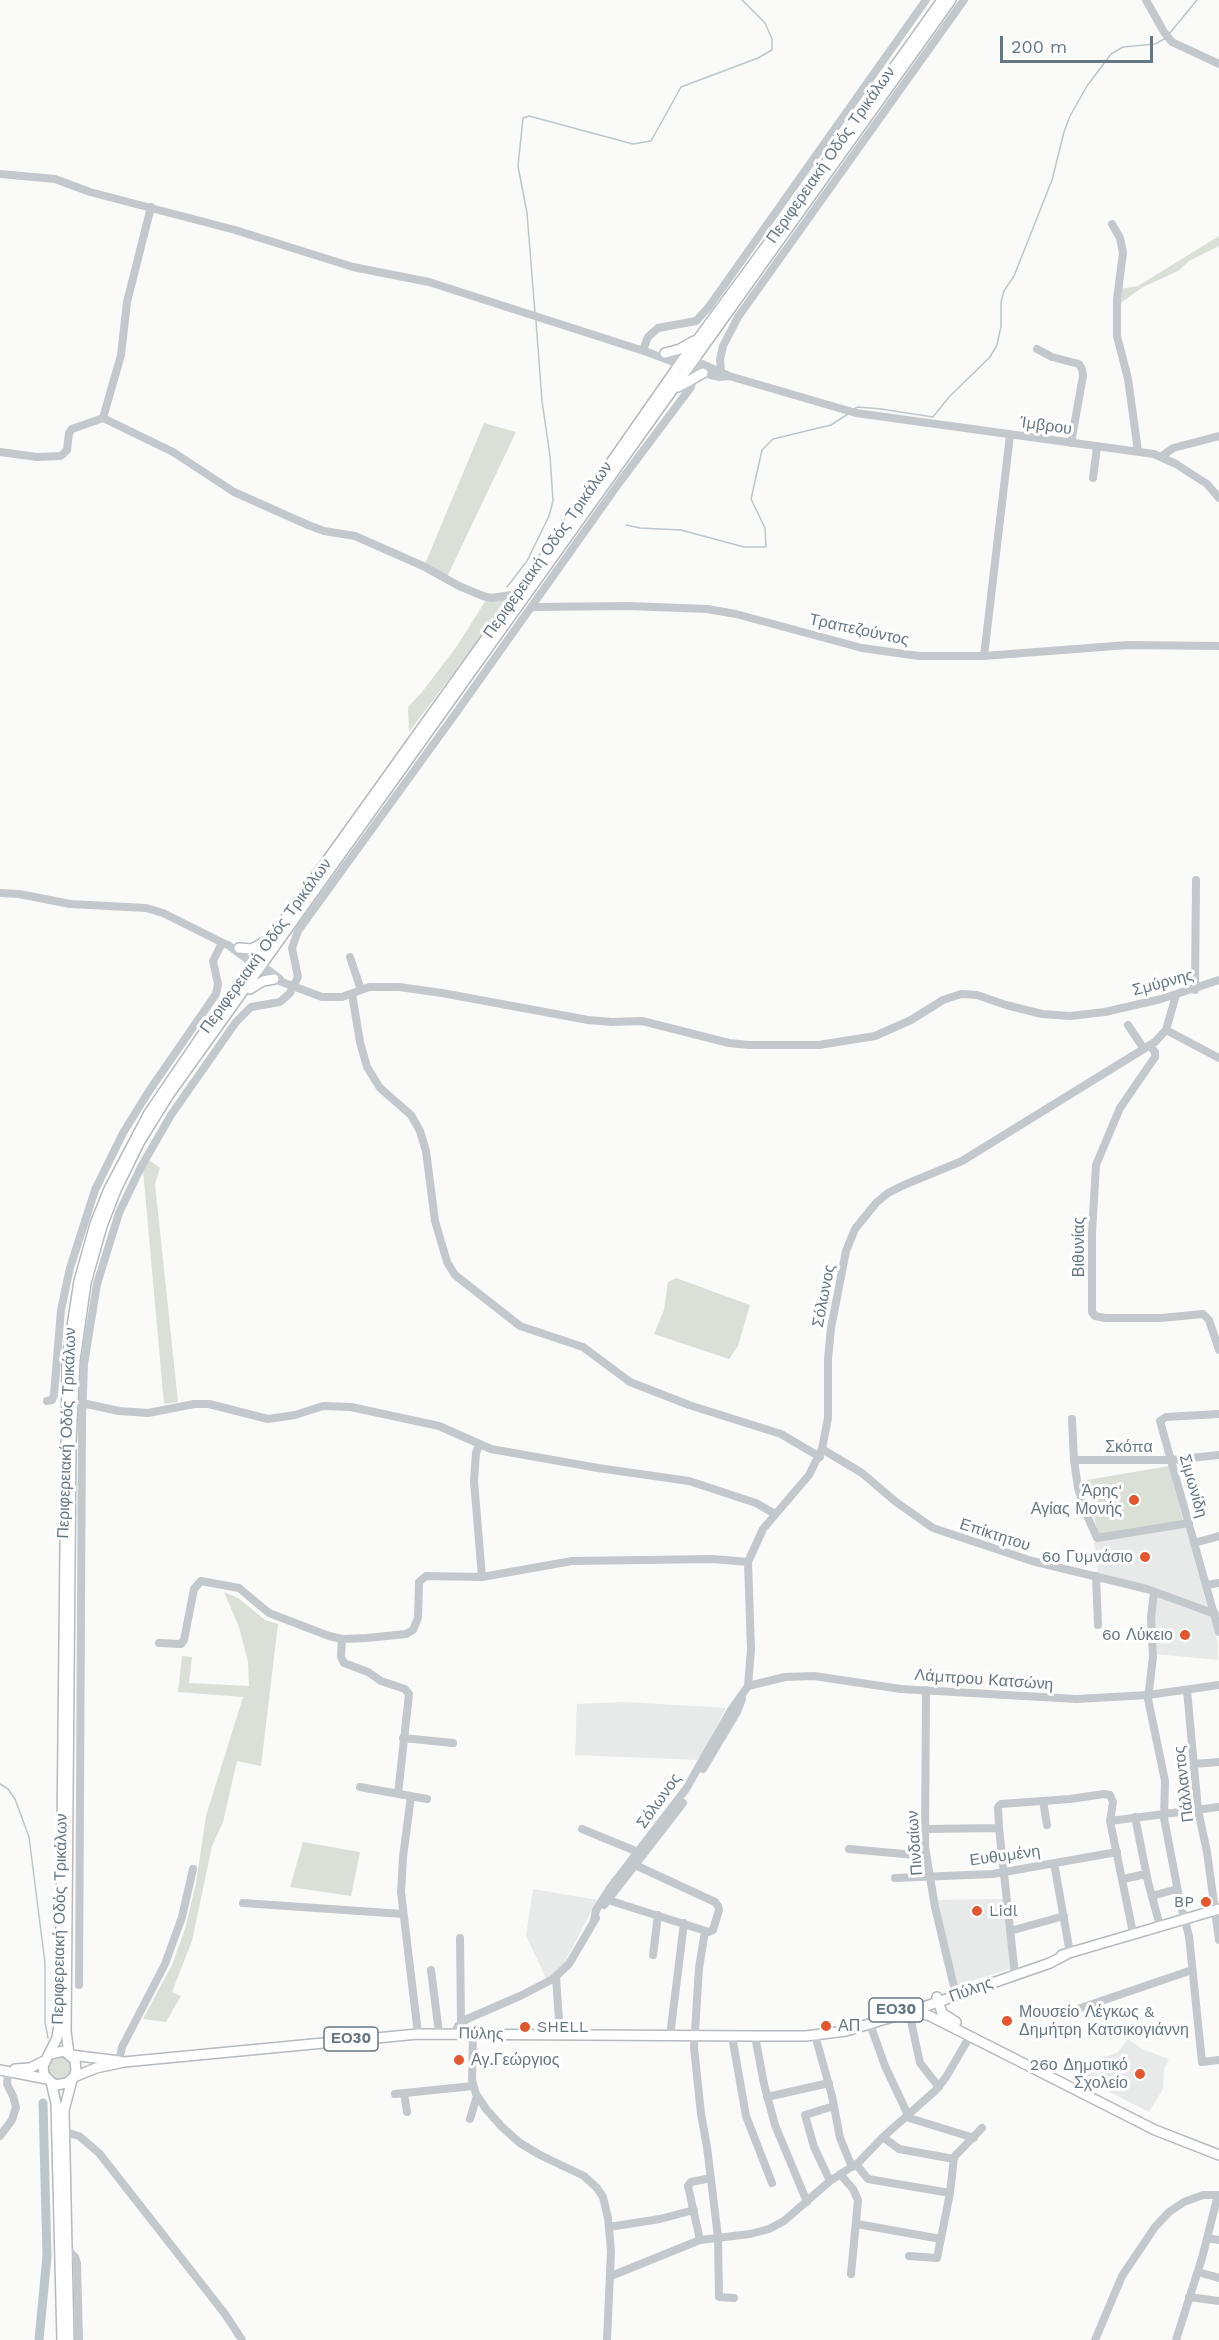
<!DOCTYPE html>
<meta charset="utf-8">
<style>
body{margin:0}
#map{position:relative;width:1219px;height:2340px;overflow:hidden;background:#fafaf8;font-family:"Work Sans",sans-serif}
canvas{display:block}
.scale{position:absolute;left:1000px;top:36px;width:153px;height:27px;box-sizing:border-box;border:3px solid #657683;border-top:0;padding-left:8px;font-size:18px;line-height:21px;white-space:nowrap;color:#657683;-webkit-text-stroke:4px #fff;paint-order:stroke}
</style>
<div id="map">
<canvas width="1219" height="2340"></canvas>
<div class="scale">200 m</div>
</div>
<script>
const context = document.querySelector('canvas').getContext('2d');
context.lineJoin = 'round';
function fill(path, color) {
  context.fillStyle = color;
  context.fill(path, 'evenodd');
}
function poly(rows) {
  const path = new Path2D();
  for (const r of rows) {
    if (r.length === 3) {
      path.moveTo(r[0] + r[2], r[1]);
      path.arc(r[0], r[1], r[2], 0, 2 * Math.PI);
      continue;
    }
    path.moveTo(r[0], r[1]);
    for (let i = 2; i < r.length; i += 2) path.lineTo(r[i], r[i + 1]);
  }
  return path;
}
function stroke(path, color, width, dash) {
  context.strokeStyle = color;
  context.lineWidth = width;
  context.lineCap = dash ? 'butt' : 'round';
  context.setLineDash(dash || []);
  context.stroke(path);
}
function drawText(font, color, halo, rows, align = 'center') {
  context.font = font + ' "Work Sans",sans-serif';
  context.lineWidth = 6;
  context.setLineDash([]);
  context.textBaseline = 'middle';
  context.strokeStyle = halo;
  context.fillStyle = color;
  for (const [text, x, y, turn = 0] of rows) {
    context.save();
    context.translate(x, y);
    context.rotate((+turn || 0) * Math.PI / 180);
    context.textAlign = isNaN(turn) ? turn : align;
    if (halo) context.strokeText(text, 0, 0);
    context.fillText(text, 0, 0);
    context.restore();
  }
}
const built = poly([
 [1185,1525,1208,1609,1156,1588,1098,1573,1094,1542],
 [1157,1596,1212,1616,1218,1644,1218,1660,1155,1654,1153,1627],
 [623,1702,642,1703,726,1708,699,1760,575,1755,577,1704],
 [533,1889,597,1900,564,1964,547,1980,526,1936],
 [1004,1899,1012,1968,956,1986,936,1900],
 [1128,2039,1142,2049,1169,2059,1164,2069,1163,2089,1149,2112,1082,2078,1091,2062,1118,2052]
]);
const green = poly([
 [1219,236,1219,246,1189,261,1178,271,1143,287,1119,304,1120,289,1138,286],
 [484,423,516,432,447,577,425,564],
 [507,599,507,602,409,732,408,707,422,692,457,646,486,600],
 [149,1160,160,1168,155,1184,178,1402,164,1404,143,1170],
 [676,1278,750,1305,738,1346,729,1359,654,1334,664,1310,668,1282],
 [1169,1466,1183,1520,1098,1536,1087,1480],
 [224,1592,238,1598,265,1620,278,1624,261,1766,237,1761,223,1822,212,1846,192,1941,172,1992,181,1996,166,2022,143,2019,172,1965,185,1929,196,1883,206,1816,243,1697,178,1692,182,1656,192,1657,189,1683,249,1686,248,1662,239,1627],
 [303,1842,360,1852,351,1896,290,1887],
 [60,2067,12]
]);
const stream = poly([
 [1169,34,1197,0],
 [535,313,527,213,518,166,523,118,529,116,633,144,651,141,681,87,758,58,772,50,772,39,765,23,742,0],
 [854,409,858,407,881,409,933,417,949,397,990,357,997,345,1001,326,1001,302,1004,291,1014,276,1052,180,1064,132,1070,116,1087,86,1111,54,1123,47,1155,44,1166,38],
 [626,525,640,528,681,530,744,547,766,547,765,528,751,499,762,450,773,439,831,425,848,414],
 [507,587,527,561,549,516,553,501,550,456,542,401,536,321],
 [0,1784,8,1789,15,1799,29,1837,45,1963,45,2022,48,2038]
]);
const river = poly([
 [39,2340,47,2256,43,2103]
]);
const minor = poly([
 [1146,0,1164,32,1172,42,1219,64],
 [0,174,55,179,90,192,235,230,353,267,429,282,647,352,703,373,720,377,729,376],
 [1112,224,1120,238,1123,253,1117,299,1117,336,1128,379,1138,451],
 [1037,349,1052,357,1079,364,1082,369,1083,376,1071,443],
 [643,350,648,337,658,328,696,321,708,308,926,0],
 [666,353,702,364,729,376,856,413,1154,454,1176,464,1207,484,1219,498],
 [721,372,720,360,723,346,738,317,964,0],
 [103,418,173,452,234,492,308,525,324,531,355,536,423,566,459,586,483,596,491,598,511,595,516,596],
 [0,452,37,457,61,456,67,450,69,433,72,429,103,418,121,355,127,302,151,207],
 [1161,457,1173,448,1219,436],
 [1093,478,1097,447],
 [532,607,628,606,707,609,736,614,862,648,919,656,984,656,1128,645,1219,646],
 [984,656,1010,435],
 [0,893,19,894,70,904,146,908,163,913,225,944],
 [228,945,274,979,322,997,342,997,369,987,399,987,442,993,588,1020,612,1022,642,1021,729,1043,749,1045,819,1045,875,1036,911,1020,943,1000,961,994,977,995,1006,1005,1042,1014,1070,1016,1105,1012,1161,999,1219,980],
 [239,948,280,979],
 [350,957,361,990],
 [1195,990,1196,880],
 [352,994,360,1042,367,1067,380,1088,411,1115,420,1131,426,1151,435,1221,447,1262,455,1275,520,1326,583,1347,630,1382,689,1405,781,1434,820,1457],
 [1128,1025,1144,1049],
 [1166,1030,1219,1058],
 [1150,1046,1155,1052,1155,1057,1120,1108,1096,1165,1092,1233,1092,1312,1095,1316,1105,1318,1161,1318,1203,1314,1209,1320,1219,1350],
 [47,1401,52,1400,54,1395,61,1310,70,1268,95,1190,123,1133,149,1091,216,994,218,984,213,961,222,943],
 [82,1403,119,1411,148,1413,194,1404,209,1404,268,1419,295,1415,323,1406,351,1407,439,1426,491,1449,598,1468,689,1481,756,1503,775,1514],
 [1219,1414,1166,1417,1160,1421,1219,1632],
 [1072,1419,1074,1460,1078,1488,1085,1511,1097,1538,1189,1523],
 [479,1445,476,1453,474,1481,482,1577],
 [822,1449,862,1473,896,1502,933,1528,1032,1561,1147,1589,1215,1614],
 [1074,1460,1172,1460,1219,1455],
 [1194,1543,1219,1536],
 [1096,1576,1098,1625],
 [1207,1585,1219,1583],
 [1154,1592,1151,1618,1153,1657,1148,1699,1165,1781,1164,1818,1180,1902,1189,1936,1202,2062,1219,2060],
 [342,1639,341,1657,344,1663,368,1672,381,1681,405,1689,409,1694,398,1794],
 [159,1643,181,1644,184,1640,194,1589,201,1581,239,1588,269,1613,329,1636,342,1639,367,1638,406,1634,413,1630,418,1618,419,1582,426,1576,482,1577,572,1561,713,1559,748,1562],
 [748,1686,785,1677,814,1676,901,1689,1077,1699,1148,1695,1219,1685],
 [926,1690,925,1847,935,1907,955,1991],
 [1187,1690,1198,1810,1207,1852,1219,1940],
 [403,1738,453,1743],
 [1194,1764,1219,1762],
 [703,1769,737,1712,742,1699],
 [360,1787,427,1799],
 [411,1796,403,1857,401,1892,418,2034],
 [1043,1801,1047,1825],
 [1135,1817,1148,1882,1160,1926],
 [1110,1821,1219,1807],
 [582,1829,638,1852],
 [925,1829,999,1828],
 [849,1849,926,1856],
 [1054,1863,1070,1953],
 [895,1878,993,1874,1117,1852],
 [1123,1879,1146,1874],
 [1152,1896,1177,1889],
 [608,1900,709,1932,713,1930,719,1910,718,1906,715,1902,635,1865],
 [243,1903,403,1914],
 [604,1905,683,1803],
 [594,1921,596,1910,610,1888,686,1789,731,1710,748,1686,751,1649,748,1562,763,1529,809,1475,822,1449,828,1418,828,1359,831,1328,846,1251,855,1229,876,1203,888,1193,904,1185,962,1161,1155,1042,1166,1030,1176,995],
 [705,1931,699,1968,694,2047,701,2114,707,2147,718,2237,719,2297,734,2298],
 [1010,1931,1064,1916],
 [460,1938,461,2023],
 [653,1955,658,1915],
 [431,1970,439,2033],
 [1015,1975,999,1828,998,1807,1001,1804,1070,1799,1104,1794,1110,1795,1113,1802,1110,1821,1133,1933],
 [556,1977,560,2035],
 [79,1985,82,1420,84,1364,97,1284,119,1213,141,1167,171,1115,236,1022,251,1007,280,1002,290,993,298,977,292,948,298,931,456,713,619,483,691,387,693,377],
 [909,2012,920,2063,939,2087],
 [1066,2013,1192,1970],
 [870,2024,885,2066,908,2115],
 [454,2034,458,2026,467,2019,520,1996,553,1979,569,1964,596,1918],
 [473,2034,472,2080,476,2094,486,2109,502,2127,520,2143,540,2155,584,2176,597,2188,603,2197,608,2218,611,2251,607,2340],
 [815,2035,832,2096,840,2138,852,2167],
 [670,2036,684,1923],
 [732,2036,746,2116,772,2183],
 [755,2036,764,2084,775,2125,807,2202],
 [119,2061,122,2047,165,1964,182,1917,193,1869],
 [404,2093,407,2112],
 [395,2094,473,2086],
 [767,2097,829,2083],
 [906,2117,974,2138],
 [470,2119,477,2096],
 [65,2132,79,2136,99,2153,225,2314,242,2340],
 [0,2136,12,2120,16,2107,13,2096,7,2084,8,2072],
 [883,2137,899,2149,954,2159],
 [856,2164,868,2179,950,2193],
 [840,2174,853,2189,858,2200,851,2274],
 [830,2181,814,2147,805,2115,834,2106],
 [857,2224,941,2239],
 [609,2227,660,2219,694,2210],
 [1207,2238,1219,2240],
 [700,2240,688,2186,691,2182,711,2178],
 [67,2249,75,2257,77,2263,79,2340],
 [909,2256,937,2258,950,2193,954,2157,982,2128],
 [1198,2272,1219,2278],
 [611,2276,700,2240,750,2234,769,2229,784,2221,830,2181,859,2162,883,2137,936,2090,946,2077,970,2036],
 [1189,2297,1219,2301],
 [1095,2340,1122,2276,1155,2227,1169,2212,1184,2202,1203,2195,1219,2195],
 [1176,2340,1202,2258,1218,2195]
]);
const major = poly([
 [665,353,680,349,694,341],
 [678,387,703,373],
 [239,948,252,949,264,942],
 [250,989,263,981,274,979],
 [1062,1955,1219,1909],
 [937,1997,942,2013,956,2022],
 [914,2011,930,2016,1155,2130,1219,2155],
 [50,2054,64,2051,75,2060,76,2071,74,2077,67,2083,56,2085,51,2082,44,2075,43,2066,57,2038,60,2018,67,1359,79,1281,95,1224,109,1189,149,1113,202,1035,575,514,679,365,789,215,942,0],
 [69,2054,66,2031,71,1442,75,1360,86,1283,102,1226,116,1190,140,1141,168,1096,951,0],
 [71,2055,119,2061],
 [15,2069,30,2068,44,2061],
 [0,2070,47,2079],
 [74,2077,96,2068,124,2062,418,2034,755,2036,806,2036,846,2031,912,2011,1050,1963,1067,1954],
 [51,2082,56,2103,62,2340],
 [69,2340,64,2110,72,2080]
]);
const markers = [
 [1134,1500,6,"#e4572e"],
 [1145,1557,6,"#e4572e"],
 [1185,1635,6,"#e4572e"],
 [1206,1902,6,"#e4572e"],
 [977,1911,6,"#e4572e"],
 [1007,2021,6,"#e4572e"],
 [826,2026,6,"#e4572e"],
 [525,2027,6,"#e4572e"],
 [459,2060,6,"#e4572e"],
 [1140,2074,6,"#e4572e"]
];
const shields = [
 [896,2010,54],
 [351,2039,54]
];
const shieldNames = [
 ["ΕΟ30",896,2010],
 ["ΕΟ30",351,2039]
];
const streetNames = [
 ["Περιφερειακή Οδός Τρικάλων",831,155,-55],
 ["Ίμβρου",1046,426,8],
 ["Περιφερειακή Οδός Τρικάλων",548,550,-55],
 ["Τραπεζούντος",859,630,12],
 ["Περιφερειακή Οδός Τρικάλων",266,946,-54],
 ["Σμύρνης",1163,983,-15],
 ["Βιθυνίας",1079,1247,-90],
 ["Σόλωνος",824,1296,-79],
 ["Περιφερειακή Οδός Τρικάλων",67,1433,-88],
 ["Σκόπα",1129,1447],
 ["Σιμωνίδη",1193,1486,74],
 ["Επίκτητου",995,1535,18],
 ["Λάμπρου Κατσώνη",984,1680,4],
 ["Πάλλαντος",1184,1784,-97],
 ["Σόλωνος",659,1801,-54],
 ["Πινδαίων",915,1843,-94],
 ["Ευθυμένη",1005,1856,-8],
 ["Περιφερειακή Οδός Τρικάλων",60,1919,-89],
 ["Πύλης",971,1990,-20],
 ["Πύλης",481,2034,1]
];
const poiNames = [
 ["Άρης'",1122,1491],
 ["Αγίας Μονής",1122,1509],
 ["6ο Γυμνάσιο",1133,1557],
 ["6ο Λύκειο",1173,1635],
 ["BP",1194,1902],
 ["Lidl",989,1911,"left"],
 ["Μουσείο Λέγκως &",1019,2012,"left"],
 ["Δημήτρη Κατσικογιάννη",1019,2030,"left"],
 ["ΑΠ",838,2026,"left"],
 ["SHELL",537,2027,"left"],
 ["Αγ.Γεώργιος",471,2060,"left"],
 ["26ο Δημοτικό",1128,2065],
 ["Σχολείο",1128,2083]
];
fill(built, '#e8e9e9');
fill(green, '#dadfd7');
stroke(stream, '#bbc7cb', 1.5);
stroke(river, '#bbc7cb', 9);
stroke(major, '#b5babe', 12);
stroke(minor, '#c3c8cc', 8);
stroke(major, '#fff', 9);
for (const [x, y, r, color] of markers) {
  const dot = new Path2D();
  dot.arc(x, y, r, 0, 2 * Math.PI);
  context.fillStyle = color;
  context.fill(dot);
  stroke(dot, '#fff', 2);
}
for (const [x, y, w] of shields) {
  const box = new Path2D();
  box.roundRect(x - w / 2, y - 12, w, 24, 4.5);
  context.fillStyle = '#fff';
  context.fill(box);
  stroke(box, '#657683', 1.5);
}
drawText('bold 15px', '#657683', null, shieldNames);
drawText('16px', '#657683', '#fff', streetNames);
drawText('16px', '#657683', '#fff', poiNames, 'right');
</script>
